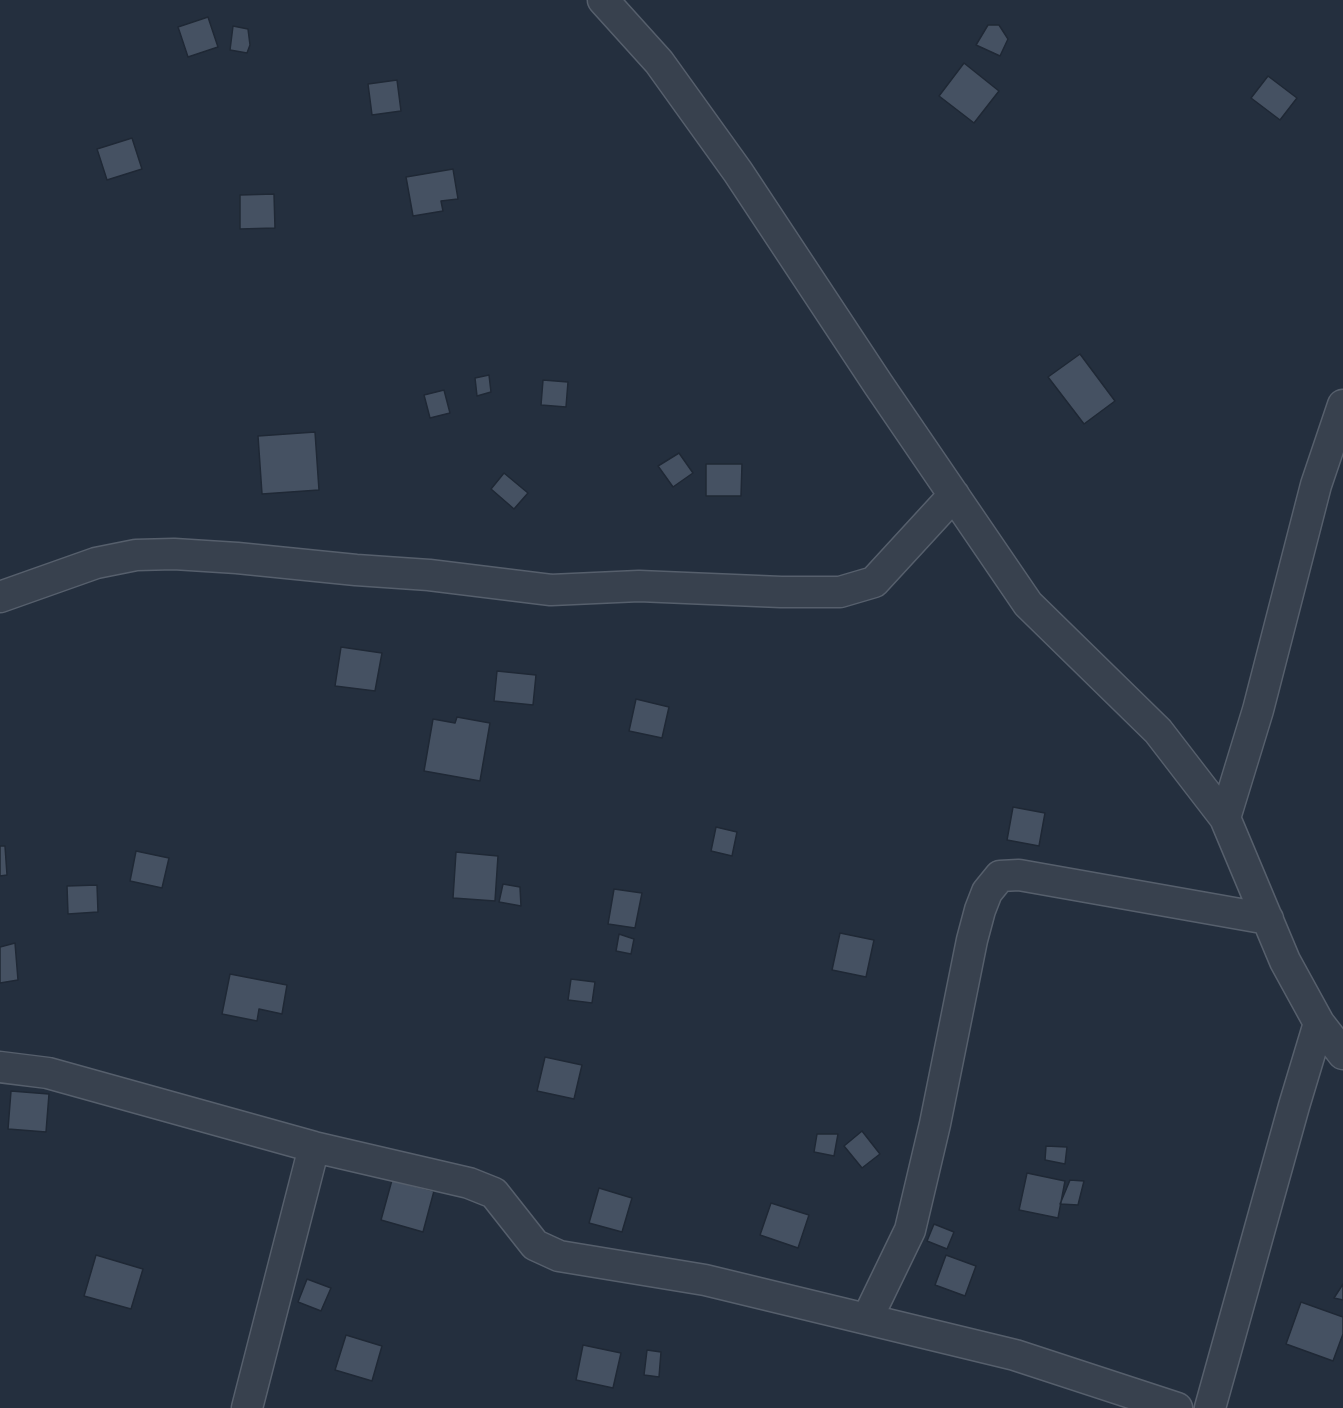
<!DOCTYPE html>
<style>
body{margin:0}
canvas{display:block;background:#242f3e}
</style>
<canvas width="1343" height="1408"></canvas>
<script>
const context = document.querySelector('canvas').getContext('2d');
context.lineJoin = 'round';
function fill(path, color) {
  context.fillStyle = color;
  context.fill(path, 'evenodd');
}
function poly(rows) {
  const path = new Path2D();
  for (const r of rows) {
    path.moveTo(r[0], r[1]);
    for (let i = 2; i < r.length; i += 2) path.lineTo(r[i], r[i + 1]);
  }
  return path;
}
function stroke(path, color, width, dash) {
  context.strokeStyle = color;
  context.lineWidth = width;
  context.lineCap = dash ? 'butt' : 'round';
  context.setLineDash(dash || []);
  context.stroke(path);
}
const building = poly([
 [208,17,218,47,188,57,178,27,208,17],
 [988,25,999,25,1008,39,1000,56,976,45,988,25],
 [233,26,248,29,250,45,247,53,230,50,233,26],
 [964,63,999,91,974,123,939,96,964,63],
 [1268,76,1297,98,1280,120,1251,98,1268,76],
 [397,80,401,111,372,115,368,84,397,80],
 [132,138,142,169,107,180,97,149,132,138],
 [453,169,458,199,441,201,443,211,413,216,406,177,453,169],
 [274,194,275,228,240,229,240,195,274,194],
 [1080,354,1115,401,1084,424,1048,377,1080,354],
 [489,375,491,392,477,396,475,378,489,375],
 [543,380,568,382,566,407,541,405,543,380],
 [444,390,450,413,430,418,424,395,444,390],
 [315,432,319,490,262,494,258,436,315,432],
 [679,453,693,473,673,487,658,466,679,453],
 [706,464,742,464,741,496,706,496,706,464],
 [504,473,528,493,514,509,491,489,504,473],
 [341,647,382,653,375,691,335,686,341,647],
 [497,671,536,675,533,705,494,701,497,671],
 [636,699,669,707,662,738,629,731,636,699],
 [457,717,490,723,480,781,424,771,433,719,455,723,457,717],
 [1013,807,1045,813,1039,846,1007,840,1013,807],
 [716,827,737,832,732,856,711,851,716,827],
 [0,846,5,846,7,875,0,876,0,846],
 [136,851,169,858,162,888,130,881,136,851],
 [456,852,498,856,495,901,453,898,456,852],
 [503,884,520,887,521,906,499,902,503,884],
 [97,885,98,912,68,914,67,886,97,885],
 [614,889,642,893,635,928,608,924,614,889],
 [840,933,874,940,866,977,832,970,840,933],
 [619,934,634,939,631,954,616,951,619,934],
 [15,943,18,980,0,983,0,947,15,943],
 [230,974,287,985,282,1014,259,1009,257,1021,222,1014,230,974],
 [571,979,595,982,592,1003,568,1000,571,979],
 [545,1057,582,1065,574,1099,537,1091,545,1057],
 [11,1091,49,1094,46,1132,8,1129,11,1091],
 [862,1131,880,1154,862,1168,844,1146,862,1131],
 [817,1134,838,1134,834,1156,814,1152,817,1134],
 [1046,1146,1067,1147,1065,1164,1045,1160,1046,1146],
 [1027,1173,1065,1181,1058,1218,1019,1210,1027,1173],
 [392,1180,434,1191,423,1232,381,1220,392,1180],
 [1070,1180,1084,1181,1078,1205,1060,1204,1070,1180],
 [599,1188,632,1198,622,1232,589,1223,599,1188],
 [771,1203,809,1215,798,1248,760,1235,771,1203],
 [934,1224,954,1232,947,1249,927,1241,934,1224],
 [96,1255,143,1269,131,1309,84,1296,96,1255],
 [946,1255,976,1266,965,1296,935,1285,946,1255],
 [307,1279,331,1288,321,1311,298,1302,307,1279],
 [1343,1284,1343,1300,1334,1298,1343,1284],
 [1301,1302,1343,1317,1343,1334,1333,1361,1286,1344,1301,1302],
 [346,1335,382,1346,372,1381,335,1370,346,1335],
 [583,1345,621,1353,613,1388,576,1380,583,1345],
 [647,1350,661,1352,659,1377,644,1375,647,1350]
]);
const minor = poly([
 [603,0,659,62,738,172,878,384,1028,604,1158,731,1225,818,1285,961,1319,1023,1343,1054],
 [0,597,96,563,136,555,174,554,237,558,356,570,429,575,551,590,639,586,781,592,840,592,874,582,954,495],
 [1225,818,1258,710,1316,485,1343,405],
 [0,1067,48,1073,314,1147,469,1183,494,1193,535,1245,559,1256,705,1280,1015,1355,1177,1408],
 [867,1319,910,1230,935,1124,972,940,980,910,987,892,1000,876,1019,875,1268,919],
 [247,1408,314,1147],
 [1210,1408,1294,1106,1319,1023]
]);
fill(building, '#455162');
stroke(building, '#1f2835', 1.5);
stroke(minor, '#565f6c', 33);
stroke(minor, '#38414e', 30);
</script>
